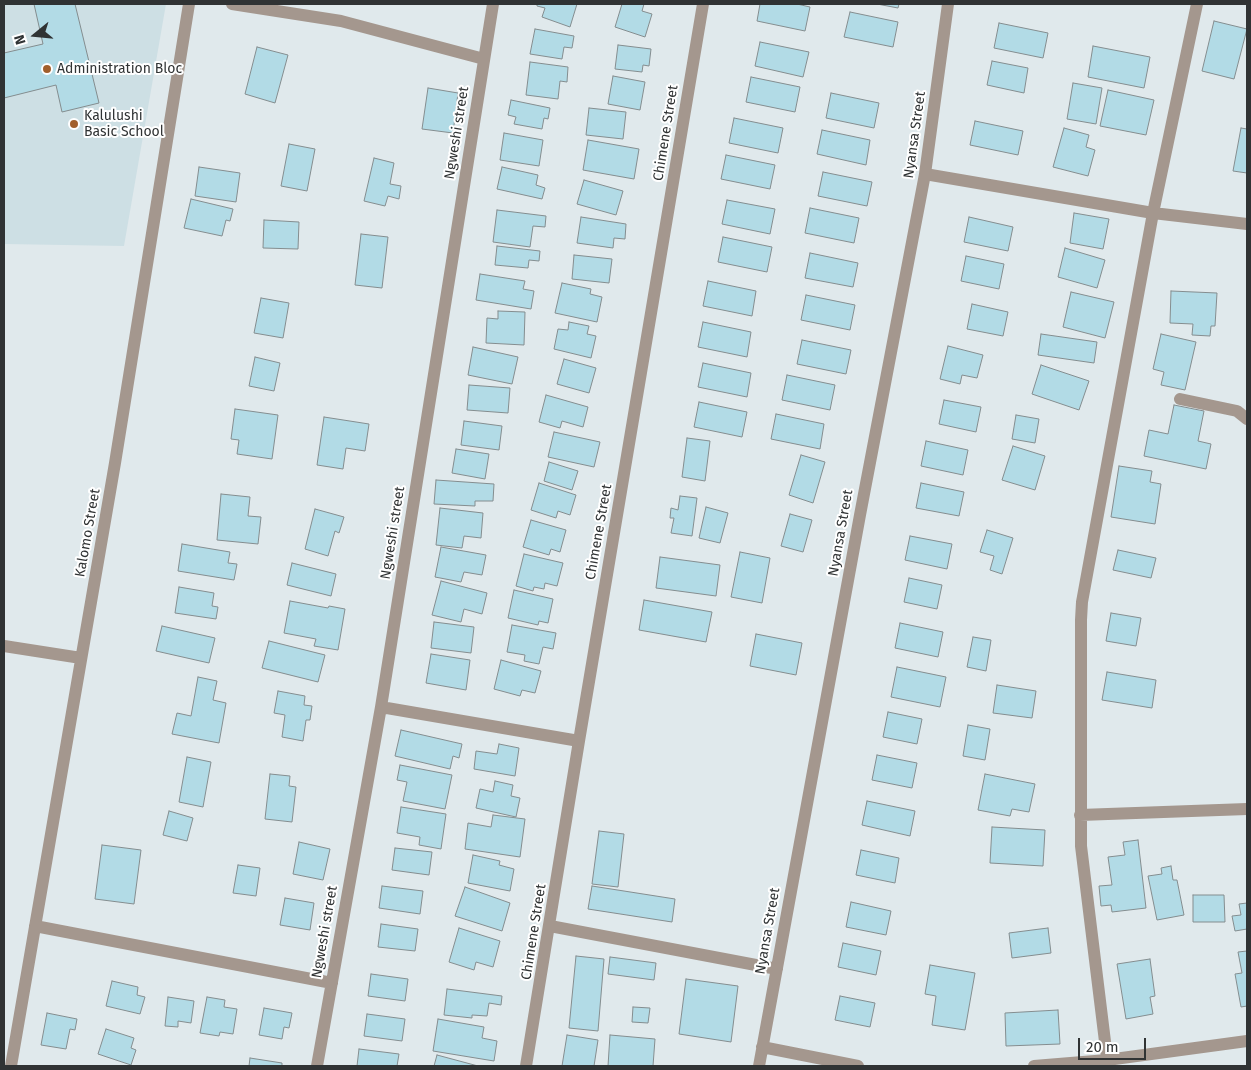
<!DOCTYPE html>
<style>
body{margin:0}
#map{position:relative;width:1251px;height:1070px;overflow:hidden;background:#e0e9ec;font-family:"Fira Sans",sans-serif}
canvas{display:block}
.frame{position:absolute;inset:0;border:5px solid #303334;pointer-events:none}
.north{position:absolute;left:10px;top:10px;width:50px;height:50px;-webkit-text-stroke:4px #fff;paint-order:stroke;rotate:253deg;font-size:14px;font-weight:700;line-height:20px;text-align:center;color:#303334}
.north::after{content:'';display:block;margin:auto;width:18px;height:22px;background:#303334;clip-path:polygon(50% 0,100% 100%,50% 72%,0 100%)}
.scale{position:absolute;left:1078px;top:1038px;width:68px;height:22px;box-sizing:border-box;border:2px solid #303334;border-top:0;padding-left:6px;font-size:15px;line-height:18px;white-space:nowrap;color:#303334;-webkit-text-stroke:4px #fff;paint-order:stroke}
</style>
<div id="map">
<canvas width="1251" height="1070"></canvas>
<div class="frame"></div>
<div class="north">N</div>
<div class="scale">20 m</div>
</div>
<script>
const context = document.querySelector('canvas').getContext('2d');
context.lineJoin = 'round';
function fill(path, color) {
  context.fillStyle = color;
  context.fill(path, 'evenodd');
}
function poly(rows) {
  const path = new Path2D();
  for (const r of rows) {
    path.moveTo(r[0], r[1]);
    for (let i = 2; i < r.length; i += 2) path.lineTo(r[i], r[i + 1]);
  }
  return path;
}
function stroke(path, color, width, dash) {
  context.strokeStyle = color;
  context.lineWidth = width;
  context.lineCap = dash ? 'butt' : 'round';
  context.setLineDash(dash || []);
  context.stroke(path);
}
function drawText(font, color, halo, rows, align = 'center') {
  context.font = font + ' "Fira Sans",sans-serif';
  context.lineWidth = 4;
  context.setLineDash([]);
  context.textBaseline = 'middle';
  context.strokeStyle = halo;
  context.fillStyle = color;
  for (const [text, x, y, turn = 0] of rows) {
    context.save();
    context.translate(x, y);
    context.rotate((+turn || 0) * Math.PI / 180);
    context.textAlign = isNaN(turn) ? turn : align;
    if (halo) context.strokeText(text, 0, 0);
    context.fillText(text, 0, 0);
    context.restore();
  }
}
const built = poly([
 [4,4,166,4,124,246,4,244]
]);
const building = poly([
 [34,4,75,4,99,103,62,112,56,85,4,98,4,53,43,44,34,4],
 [537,4,577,4,570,27,542,17,545,8,537,6,537,4],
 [622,4,644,4,642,11,652,14,645,37,615,27,622,4],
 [760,4,797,4,810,7,805,31,757,21,760,4],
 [877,4,899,4,898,8,877,4],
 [850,12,898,22,893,47,844,37,850,12],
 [1214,21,1247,29,1234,79,1202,71,1214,21],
 [999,23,1048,33,1043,58,994,48,999,23],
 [535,29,574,36,572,48,564,47,562,59,530,54,535,29],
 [760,42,809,52,803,77,755,66,760,42],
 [618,45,651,49,649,66,643,65,642,72,615,69,618,45],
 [1093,46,1150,57,1144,88,1088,77,1093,46],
 [257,47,288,55,275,103,245,94,257,47],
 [992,61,1028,68,1024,93,987,85,992,61],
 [530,62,568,67,567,82,560,81,558,99,526,95,530,62],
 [613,76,645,82,640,110,608,104,613,76],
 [751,77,800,87,795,112,746,102,751,77],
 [1073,83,1102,88,1096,124,1067,119,1073,83],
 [428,88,458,93,453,133,422,129,428,88],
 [1108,90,1154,100,1146,135,1100,126,1108,90],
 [831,93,879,103,874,128,826,118,831,93],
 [511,100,550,108,548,119,544,118,542,129,514,124,516,117,508,115,511,100],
 [589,108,626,112,623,139,586,135,589,108],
 [734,118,783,128,778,153,729,143,734,118],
 [975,121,1023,131,1018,155,970,145,975,121],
 [1064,128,1089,135,1086,147,1095,150,1088,176,1053,167,1064,128],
 [1241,128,1247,129,1247,173,1233,171,1241,128],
 [822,130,870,140,866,165,817,154,822,130],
 [504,133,543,140,539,166,500,160,504,133],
 [588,140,639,149,634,179,583,170,588,140],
 [289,144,315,149,307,191,281,186,289,144],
 [726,155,775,165,770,189,721,179,726,155],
 [374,158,394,163,390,184,401,186,399,199,388,196,385,206,364,201,374,158],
 [199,167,240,173,236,202,195,196,199,167],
 [502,167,538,175,536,185,545,188,542,199,497,189,502,167],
 [823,172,872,182,867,206,818,196,823,172],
 [584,180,623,191,616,215,577,204,584,180],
 [191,199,233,209,230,221,226,220,222,236,184,228,191,199],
 [727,200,775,209,770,234,722,224,727,200],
 [810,208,859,218,854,243,805,233,810,208],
 [497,210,546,216,545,227,533,226,530,247,493,242,497,210],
 [1074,213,1109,219,1103,249,1070,243,1074,213],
 [581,217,626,224,625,239,614,238,613,248,577,243,581,217],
 [969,217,1013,227,1008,251,964,242,969,217],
 [264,220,299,222,298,249,263,248,264,220],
 [361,234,388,237,382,288,355,285,361,234],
 [723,237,772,247,767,272,718,262,723,237],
 [497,246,540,251,539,261,529,260,528,268,495,265,497,246],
 [1065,248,1105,260,1097,288,1058,277,1065,248],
 [810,253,858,263,853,287,805,278,810,253],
 [574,255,612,259,609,283,572,279,574,255],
 [966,256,1004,264,999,289,961,281,966,256],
 [480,274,525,281,523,289,534,291,531,309,476,300,480,274],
 [708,281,756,291,752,316,703,306,708,281],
 [562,283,591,289,590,294,602,297,597,322,555,313,562,283],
 [1171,291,1217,293,1215,326,1211,326,1210,336,1192,335,1193,324,1170,323,1171,291],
 [1071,292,1114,302,1105,338,1063,327,1071,292],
 [806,295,855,305,850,330,801,320,806,295],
 [261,298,289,303,283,338,254,333,261,298],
 [972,304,1008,312,1003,336,967,329,972,304],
 [498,311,525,312,524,345,486,343,487,318,498,319,498,311],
 [569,322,589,326,587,334,596,336,591,358,554,349,558,329,568,330,569,322],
 [703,322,751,332,747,357,698,347,703,322],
 [1041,334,1097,342,1094,363,1038,355,1041,334],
 [1161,334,1196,342,1185,390,1161,385,1164,372,1153,369,1161,334],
 [802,340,851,350,846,374,797,364,802,340],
 [948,346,983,355,977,378,962,375,960,384,940,379,948,346],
 [473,347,518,357,512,384,468,375,473,347],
 [255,357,280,363,274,391,249,386,255,357],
 [564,359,596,368,589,393,557,384,564,359],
 [703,363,751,373,747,397,698,387,703,363],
 [1041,365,1089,381,1079,410,1032,394,1041,365],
 [787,375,835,385,830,410,782,400,787,375],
 [469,385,510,388,508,413,467,410,469,385],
 [546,395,588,407,583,427,562,421,560,428,539,422,546,395],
 [944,400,981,407,976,432,939,424,944,400],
 [699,402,747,412,742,437,694,427,699,402],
 [1174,405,1204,411,1198,441,1211,444,1206,469,1144,456,1149,430,1168,434,1174,405],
 [235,409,278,415,272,459,237,454,239,440,231,439,235,409],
 [776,414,824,424,820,449,771,439,776,414],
 [1016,415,1039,419,1035,443,1012,439,1016,415],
 [324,417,369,424,365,451,346,448,343,469,317,465,324,417],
 [464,421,502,426,499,450,461,445,464,421],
 [554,432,600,442,594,467,548,457,554,432],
 [687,438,710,441,705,481,682,477,687,438],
 [926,441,968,450,963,475,921,466,926,441],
 [1013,446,1045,456,1035,490,1002,480,1013,446],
 [456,449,489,454,485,479,452,473,456,449],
 [801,455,825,462,813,503,789,495,801,455],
 [549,462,578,471,572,490,544,481,549,462],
 [1119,466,1152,471,1150,482,1161,484,1155,524,1111,517,1119,466],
 [436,480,494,484,493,501,475,501,475,506,434,504,436,480],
 [539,483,576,495,570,515,558,511,556,518,531,510,539,483],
 [921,483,964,492,959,516,916,508,921,483],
 [221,494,250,497,248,516,261,517,258,544,217,540,221,494],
 [680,496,697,498,692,536,671,533,674,518,670,518,671,508,678,510,680,496],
 [706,507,728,513,720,543,699,538,706,507],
 [440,508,483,513,481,538,464,536,462,548,436,545,440,508],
 [315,509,344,517,339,533,335,531,328,556,305,549,315,509],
 [790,514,812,520,803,552,781,546,790,514],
 [531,520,566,530,560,552,551,549,549,555,523,547,531,520],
 [987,530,1013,538,1002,574,990,570,994,556,980,552,987,530],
 [910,536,952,544,947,569,905,560,910,536],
 [182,544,230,552,228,563,237,564,234,580,178,571,182,544],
 [441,547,486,555,482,575,464,572,461,582,435,577,441,547],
 [1118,550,1156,558,1151,578,1113,570,1118,550],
 [740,552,770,558,762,603,731,597,740,552],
 [524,554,563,563,557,586,545,583,544,589,534,587,533,591,516,586,524,554],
 [660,557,720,565,716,596,656,588,660,557],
 [292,563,336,574,331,596,287,585,292,563],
 [909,578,942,585,937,609,904,602,909,578],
 [441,581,487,593,482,614,464,609,461,622,432,615,441,581],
 [179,587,214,593,212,606,218,607,216,619,175,613,179,587],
 [514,590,553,599,548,623,539,621,538,625,508,618,514,590],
 [644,600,712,612,706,642,639,630,644,600],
 [290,601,328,608,329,606,345,609,338,650,314,646,316,639,284,633,290,601],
 [1111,613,1141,618,1136,646,1106,641,1111,613],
 [434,622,474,627,471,653,431,648,434,622],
 [900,623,943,632,938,657,895,648,900,623],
 [512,625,556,633,553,649,543,647,539,664,524,661,525,655,507,652,512,625],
 [162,626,215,638,209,663,156,651,162,626],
 [756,634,802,643,796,675,750,666,756,634],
 [973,637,991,640,986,671,967,667,973,637],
 [269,641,325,655,318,682,262,668,269,641],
 [431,654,470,660,466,690,426,683,431,654],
 [501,660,541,671,535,693,522,690,520,696,494,689,501,660],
 [897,667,946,677,940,707,891,697,897,667],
 [1107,672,1156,680,1152,708,1102,700,1107,672],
 [198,677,217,681,213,700,226,703,219,743,172,734,177,713,191,716,198,677],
 [997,685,1036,691,1032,718,993,713,997,685],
 [278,691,305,696,304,705,312,706,310,720,306,720,303,741,282,737,285,715,274,713,278,691],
 [888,712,922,719,917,744,883,737,888,712],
 [968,725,990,729,985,760,963,756,968,725],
 [401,730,462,744,459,758,453,756,450,769,395,756,401,730],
 [499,744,519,748,515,776,474,769,476,751,497,754,499,744],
 [877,755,917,763,912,788,872,780,877,755],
 [187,757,211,762,203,807,179,802,187,757],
 [400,765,452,775,445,809,403,801,407,782,397,780,400,765],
 [270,774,290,776,289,786,296,787,292,822,265,819,270,774],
 [985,774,1035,784,1029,812,1012,809,1010,816,978,810,985,774],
 [495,781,513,785,511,796,520,798,516,817,476,808,480,789,493,792,495,781],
 [867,801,915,811,910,836,862,825,867,801],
 [401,807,446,814,441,849,419,845,420,837,397,833,401,807],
 [169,811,193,818,187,841,163,835,169,811],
 [493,815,525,819,520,857,465,849,468,823,491,827,493,815],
 [992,827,1045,830,1043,866,990,863,992,827],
 [599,831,624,834,618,887,592,884,599,831],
 [1138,840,1146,908,1112,912,1111,905,1101,906,1099,886,1112,885,1108,857,1125,855,1123,842,1138,840],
 [299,842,330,849,323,880,293,874,299,842],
 [102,845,141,850,134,904,95,899,102,845],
 [395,848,432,852,429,875,392,870,395,848],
 [861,850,899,858,895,883,856,875,861,850],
 [473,855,500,861,499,865,514,869,510,891,468,883,473,855],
 [238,865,260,868,256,896,233,893,238,865],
 [1171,866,1173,880,1177,880,1184,915,1157,920,1148,876,1162,874,1161,868,1171,866],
 [382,886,423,891,420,914,379,908,382,886],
 [592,886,675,899,672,922,588,909,592,886],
 [465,887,510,903,502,931,455,916,465,887],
 [1193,895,1224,895,1225,922,1193,922,1193,895],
 [285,898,314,903,310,930,280,925,285,898],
 [851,902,891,911,886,935,846,927,851,902],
 [1247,903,1247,929,1235,931,1232,916,1241,915,1239,904,1247,903],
 [381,924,418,929,415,951,378,947,381,924],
 [459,928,500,941,493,967,476,962,474,970,449,962,459,928],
 [1048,928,1051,953,1012,958,1009,933,1048,928],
 [843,943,881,951,876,975,838,967,843,943],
 [1247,951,1247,1006,1241,1007,1235,974,1242,973,1238,952,1247,951],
 [576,956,604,959,598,1031,569,1028,576,956],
 [610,957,656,963,654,980,608,974,610,957],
 [1150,959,1155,996,1150,997,1153,1014,1126,1019,1117,964,1150,959],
 [930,965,975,973,965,1030,932,1025,936,996,925,994,930,965],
 [371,974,408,979,405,1001,368,996,371,974],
 [686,979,738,986,731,1042,679,1034,686,979],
 [112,981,138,987,137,995,145,997,140,1014,106,1006,112,981],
 [447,989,502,996,501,1005,489,1003,487,1016,472,1015,472,1018,444,1015,447,989],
 [840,996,875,1003,870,1027,835,1020,840,996],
 [168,997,194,1001,191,1023,178,1021,178,1027,165,1026,168,997],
 [207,997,225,1000,224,1007,237,1009,233,1034,220,1032,219,1036,200,1033,207,997],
 [633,1007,650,1008,648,1023,632,1022,633,1007],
 [264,1008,292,1013,289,1028,284,1027,282,1039,259,1035,264,1008],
 [1058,1010,1060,1044,1006,1046,1005,1013,1058,1010],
 [47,1013,77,1019,75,1030,70,1029,66,1049,41,1045,47,1013],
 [367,1014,405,1019,402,1041,364,1036,367,1014],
 [438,1019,484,1027,482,1038,497,1041,494,1061,433,1051,438,1019],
 [106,1029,134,1038,131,1048,136,1050,131,1065,98,1054,106,1029],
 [567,1035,598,1040,594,1066,562,1066,567,1035],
 [610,1035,655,1039,653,1066,608,1066,610,1035],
 [359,1049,399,1054,397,1066,357,1066,359,1049],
 [437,1055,478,1066,434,1066,437,1055],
 [250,1058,282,1063,282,1066,249,1066,250,1058]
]);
const street = poly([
 [232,4,341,21,484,59],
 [925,174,1153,213,1247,224],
 [1180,399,1237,411,1247,419],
 [4,646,81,658],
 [381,707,579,741],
 [1080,815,1247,809],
 [35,926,332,983],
 [550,926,777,969],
 [762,1047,858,1066],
 [11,1066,115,463,189,4],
 [317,1066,381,707,493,4],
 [526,1066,579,741,703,4],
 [759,1066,860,515,925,174,948,4],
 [1034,1066,1107,1060,1247,1041],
 [1108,1066,1081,846,1081,620,1082,602,1153,213,1197,4]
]);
const markers = [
 [47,69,5,"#a15f2c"],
 [74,124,5,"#a15f2c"]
];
const poiNames = [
 ["Administration Bloc",57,69],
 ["Kalulushi",84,116],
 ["Basic School",84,132]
];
const streetNames = [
 ["Ngweshi street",457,133,-81],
 ["Chimene Street",666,133,-81],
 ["Nyansa Street",915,135,-82],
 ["Chimene Street",599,532,-80],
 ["Kalomo Street",88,533,-80],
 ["Ngweshi street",393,533,-81],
 ["Nyansa Street",841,533,-80],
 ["Nyansa Street",768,931,-80],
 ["Ngweshi street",325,932,-80],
 ["Chimene Street",534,932,-81]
];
fill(built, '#cddfe4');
fill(building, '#b2dbe6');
stroke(building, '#848d8f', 1);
stroke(street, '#a4978e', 12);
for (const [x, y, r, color] of markers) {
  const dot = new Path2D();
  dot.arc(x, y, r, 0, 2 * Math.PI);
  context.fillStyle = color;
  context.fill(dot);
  stroke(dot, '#fff', 2);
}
drawText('14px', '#303334', '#fff', poiNames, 'left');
drawText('14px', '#303334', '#fff', streetNames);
</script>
